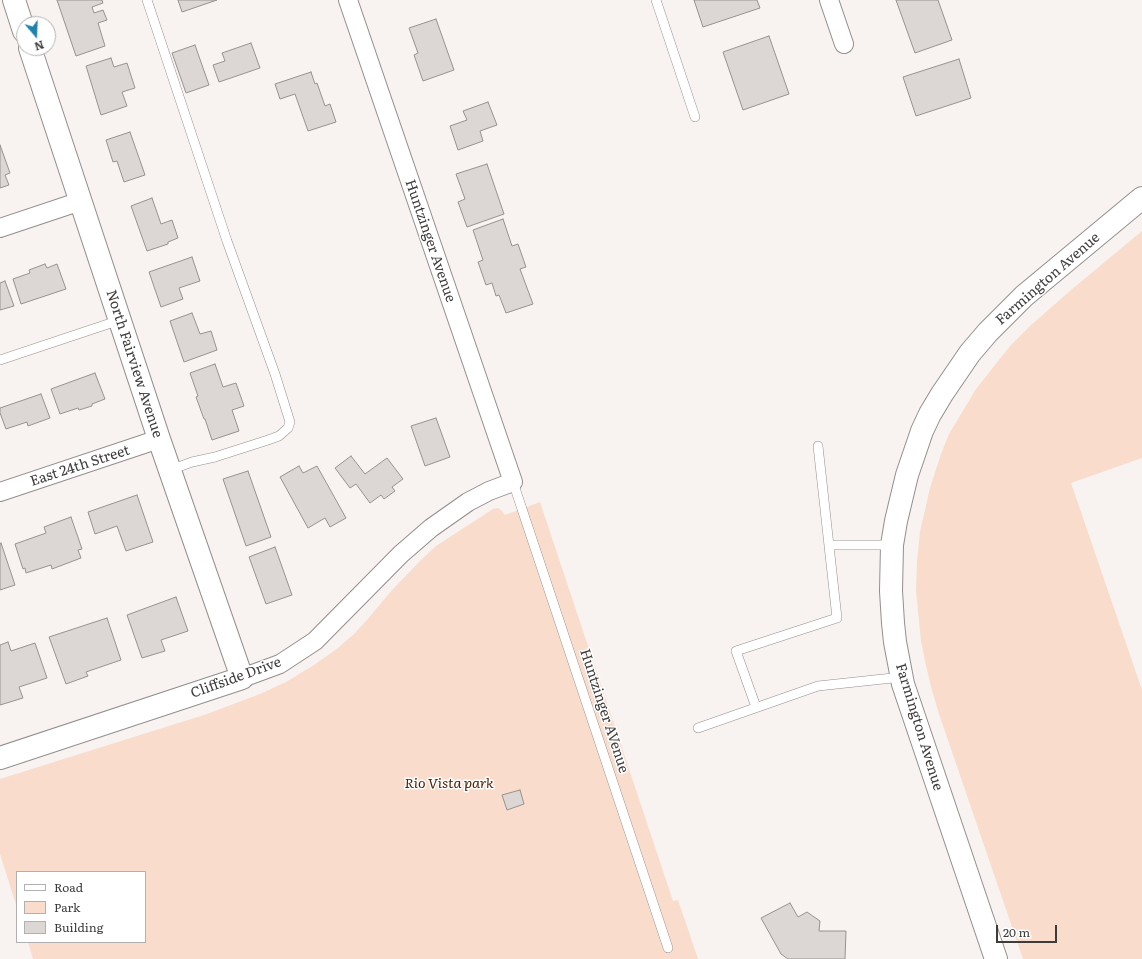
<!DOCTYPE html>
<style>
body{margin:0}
#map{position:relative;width:1142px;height:959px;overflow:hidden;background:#f8f3f0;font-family:Literata,serif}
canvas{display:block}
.legend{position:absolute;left:16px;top:871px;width:130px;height:72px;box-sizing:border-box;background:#fff;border:1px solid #b2b1b1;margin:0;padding:5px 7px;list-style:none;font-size:12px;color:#3e3c3b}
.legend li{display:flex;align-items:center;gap:8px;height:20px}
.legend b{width:20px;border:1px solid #b2b1b1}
.north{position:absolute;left:16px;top:16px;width:40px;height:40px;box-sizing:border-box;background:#fff;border:1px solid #b2b1b1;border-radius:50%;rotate:161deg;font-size:11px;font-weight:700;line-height:16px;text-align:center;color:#3e3c3b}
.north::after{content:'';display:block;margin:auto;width:14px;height:18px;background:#1d83ad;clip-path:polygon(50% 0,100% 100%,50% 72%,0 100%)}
.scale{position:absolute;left:996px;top:925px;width:61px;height:18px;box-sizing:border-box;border:2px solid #3e3c3b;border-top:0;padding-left:5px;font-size:12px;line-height:14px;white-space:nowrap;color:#3e3c3b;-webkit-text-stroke:3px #fff;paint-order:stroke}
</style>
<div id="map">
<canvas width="1142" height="959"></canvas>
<ul class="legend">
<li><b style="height:5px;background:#fff"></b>Road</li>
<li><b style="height:11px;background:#f9dccb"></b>Park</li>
<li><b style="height:11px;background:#dcd7d4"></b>Building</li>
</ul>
<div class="north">N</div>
<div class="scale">20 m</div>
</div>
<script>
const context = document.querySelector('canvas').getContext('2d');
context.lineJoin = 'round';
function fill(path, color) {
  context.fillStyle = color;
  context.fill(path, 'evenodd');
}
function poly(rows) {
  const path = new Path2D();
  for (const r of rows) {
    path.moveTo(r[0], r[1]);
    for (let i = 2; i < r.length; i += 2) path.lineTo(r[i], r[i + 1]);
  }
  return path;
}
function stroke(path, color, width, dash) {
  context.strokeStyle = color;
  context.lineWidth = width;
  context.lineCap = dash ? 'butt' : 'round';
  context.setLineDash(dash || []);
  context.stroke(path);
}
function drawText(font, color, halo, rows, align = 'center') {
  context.font = font + ' Literata,serif';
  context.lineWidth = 3;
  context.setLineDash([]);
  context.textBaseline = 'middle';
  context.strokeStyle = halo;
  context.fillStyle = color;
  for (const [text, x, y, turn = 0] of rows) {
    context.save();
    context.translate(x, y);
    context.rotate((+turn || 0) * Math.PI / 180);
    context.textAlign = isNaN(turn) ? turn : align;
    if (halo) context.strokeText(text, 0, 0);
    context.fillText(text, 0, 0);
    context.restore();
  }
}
const green = poly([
 [1142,231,1142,458,1071,483,1142,690,1142,959,1023,959,939,714,931,687,925,661,921,641,916,591,917,561,920,532,930,488,941,454,949,434,976,389,1010,346,1030,326,1071,290],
 [540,502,673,901,678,900,698,959,33,959,28,942,145,942,145,872,17,872,17,908,0,854,0,779,207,714,260,694,286,682,314,665,338,648,354,634,366,621,392,590,423,558,436,546,493,509,498,508,501,510,505,515]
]);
const building = poly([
 [57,0,102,0,103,3,92,7,94,13,103,10,107,20,98,23,105,46,76,56,57,0],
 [178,0,217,0,182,12,178,0],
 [694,0,757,0,760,8,703,27,694,0],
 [896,0,938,0,952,40,915,53,896,0],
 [436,19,454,70,423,81,414,55,418,53,409,28,436,19],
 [769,36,789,94,743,110,723,52,769,36],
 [251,43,260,68,219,82,213,65,225,61,222,53,251,43],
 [195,45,209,85,186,93,172,53,195,45],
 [111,58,114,67,127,63,135,88,122,92,127,106,101,115,86,66,111,58],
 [959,59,971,98,916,116,903,77,959,59],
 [311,72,315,84,317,83,325,106,330,104,336,122,308,131,295,94,280,99,275,84,311,72],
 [488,102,497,125,480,131,483,141,458,150,450,126,467,120,463,111,488,102],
 [130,132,145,175,124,182,117,161,113,162,106,140,130,132],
 [0,145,10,173,5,175,9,185,0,188,0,145],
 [487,164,504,214,467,227,458,202,465,199,456,174,487,164],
 [152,198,161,224,172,220,178,238,168,242,168,244,147,251,131,206,152,198],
 [503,219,512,246,518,244,526,267,520,269,533,304,506,313,499,295,496,296,492,283,486,285,478,262,483,260,473,230,503,219],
 [192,257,200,281,179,288,183,299,161,307,149,272,192,257],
 [45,264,47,268,57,264,66,289,21,304,13,279,30,273,29,270,45,264],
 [5,281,14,306,0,310,0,283,5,281],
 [192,313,200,334,211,331,217,350,184,362,170,321,192,313],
 [215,364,223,387,236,383,244,406,232,410,239,431,212,440,205,419,204,419,196,397,198,396,190,373,215,364],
 [95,373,105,399,92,404,92,406,79,410,78,408,60,414,51,389,95,373],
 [41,394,50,418,28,426,27,422,6,429,0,413,0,408,41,394],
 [436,418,450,457,425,466,411,426,436,418],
 [351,456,365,474,387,458,403,479,392,487,395,491,384,499,381,495,370,503,356,484,350,488,335,468,351,456],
 [299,466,303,473,317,466,346,518,330,527,325,518,308,528,280,477,299,466],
 [248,471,271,537,246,546,223,479,248,471],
 [137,495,153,542,126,551,117,526,95,534,88,512,137,495],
 [71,517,82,549,78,550,81,558,52,569,51,565,26,573,25,568,23,569,15,544,46,533,44,527,71,517],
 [1,543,15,585,0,590,0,544,1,543],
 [275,547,292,595,266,604,249,557,275,547],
 [176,597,188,631,161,640,165,651,142,658,127,615,176,597],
 [107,618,121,660,86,672,88,676,66,684,49,637,107,618],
 [8,642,11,651,35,643,47,678,19,687,23,698,0,705,0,645,8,642],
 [520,790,524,804,507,810,502,795,520,790],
 [790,903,798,917,807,912,820,921,819,931,846,931,845,959,788,959,781,954,761,918,790,903]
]);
const lane = poly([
 [147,0,227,241,275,374,290,422,288,428,279,436,268,440,215,457,192,462,170,470],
 [656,0,695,117],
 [0,360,120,320],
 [513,482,668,948],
 [829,545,892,545],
 [756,707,736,651,837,618,818,446],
 [698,728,818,686,902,677]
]);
const street = poly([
 [829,0,844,44],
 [0,228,81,201],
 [0,492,159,439],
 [242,678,280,664,315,641,401,554,431,528,468,502,489,491,513,482,348,0]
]);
const secondary = poly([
 [14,0,24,31],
 [0,758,242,678,159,439,30,48],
 [996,959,903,684,895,642,893,623,891,591,892,545,896,521,907,475,922,431,930,414,942,394,970,353,988,332,1024,296,1142,198]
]);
const streetNames = [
 ["Huntzinger Avenue",430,241,71],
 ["Farmington Avenue",1048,279,-41],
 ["North Fairview Avenue",134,364,72],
 ["East 24th Street",80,466,-18],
 ["Cliffside Drive",236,678,-20],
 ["Huntzinger AVenue",604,711,72],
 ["Farmington Avenue",919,727,73]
];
const parkNames = [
 ["Rio Vista park",449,784]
];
fill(green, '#f9dccb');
fill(building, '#dcd7d4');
stroke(building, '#97928f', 1);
stroke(lane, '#948f8d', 10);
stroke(street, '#948f8d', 20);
stroke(secondary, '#948f8d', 24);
stroke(lane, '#fff', 9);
stroke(street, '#fff', 18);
stroke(secondary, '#fff', 22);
drawText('14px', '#3e3c3b', '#fff', streetNames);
drawText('italic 14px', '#4f2100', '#fff', parkNames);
</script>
